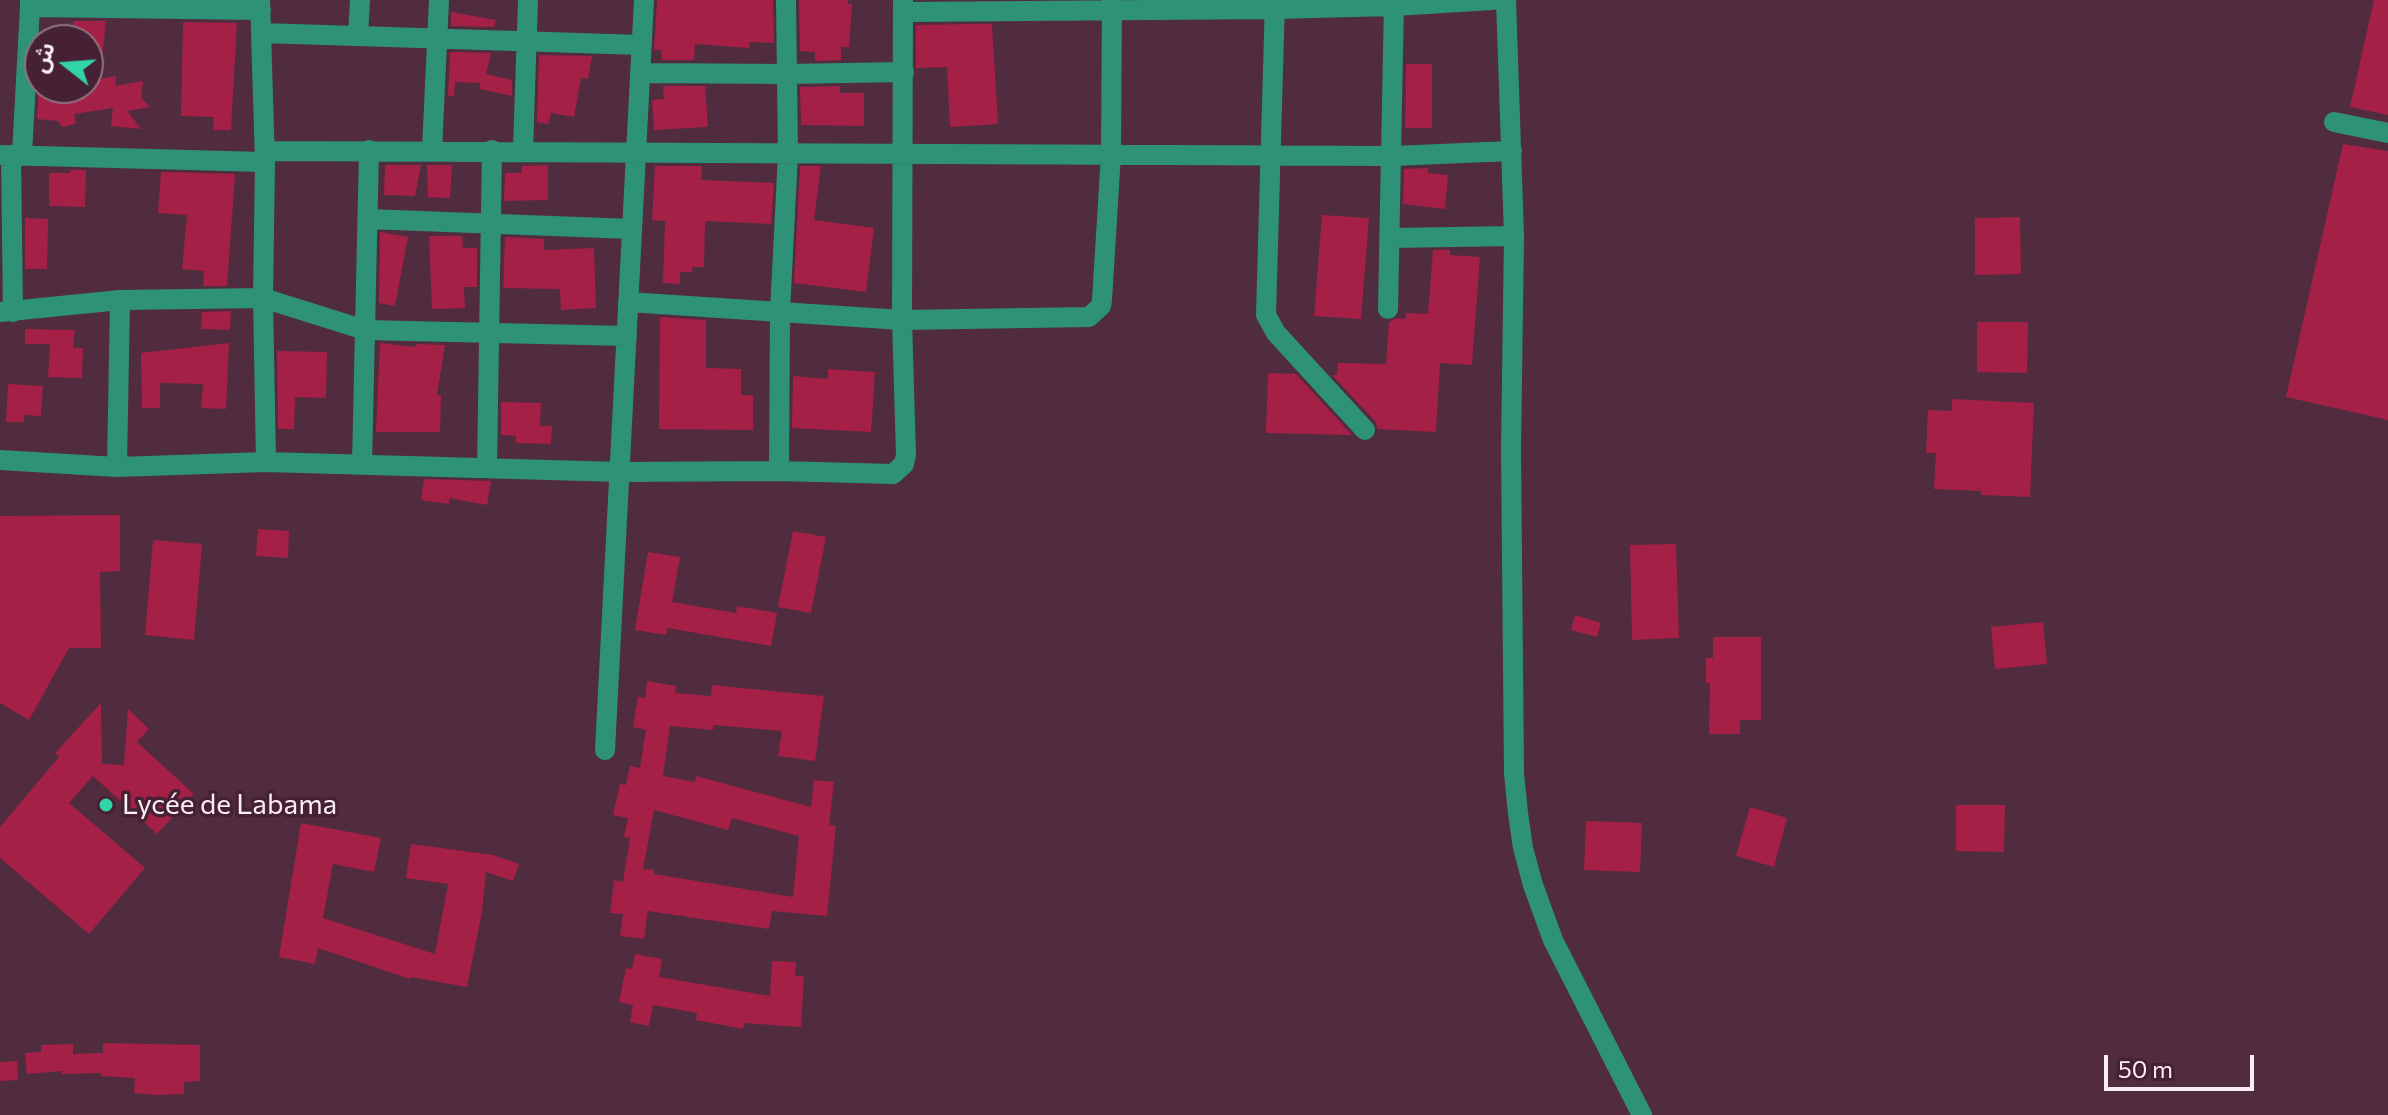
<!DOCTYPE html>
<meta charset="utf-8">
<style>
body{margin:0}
#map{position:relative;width:2388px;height:1115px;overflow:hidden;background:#512c3e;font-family:Commissioner,"Noto Sans Arabic",sans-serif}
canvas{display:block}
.north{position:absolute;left:24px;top:24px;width:80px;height:80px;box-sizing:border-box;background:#462134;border:2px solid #8f7381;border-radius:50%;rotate:287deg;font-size:22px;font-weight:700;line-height:32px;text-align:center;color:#fcedf4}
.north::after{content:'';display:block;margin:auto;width:28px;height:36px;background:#31d4a9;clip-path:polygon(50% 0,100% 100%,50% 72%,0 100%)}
.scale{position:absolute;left:2104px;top:1055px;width:150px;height:36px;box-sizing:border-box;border:4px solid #fcedf4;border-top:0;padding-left:10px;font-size:24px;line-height:28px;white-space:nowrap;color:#fcedf4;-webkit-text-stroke:6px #462134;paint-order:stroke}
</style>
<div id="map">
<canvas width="2388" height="1115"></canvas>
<div class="north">ش</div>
<div class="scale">50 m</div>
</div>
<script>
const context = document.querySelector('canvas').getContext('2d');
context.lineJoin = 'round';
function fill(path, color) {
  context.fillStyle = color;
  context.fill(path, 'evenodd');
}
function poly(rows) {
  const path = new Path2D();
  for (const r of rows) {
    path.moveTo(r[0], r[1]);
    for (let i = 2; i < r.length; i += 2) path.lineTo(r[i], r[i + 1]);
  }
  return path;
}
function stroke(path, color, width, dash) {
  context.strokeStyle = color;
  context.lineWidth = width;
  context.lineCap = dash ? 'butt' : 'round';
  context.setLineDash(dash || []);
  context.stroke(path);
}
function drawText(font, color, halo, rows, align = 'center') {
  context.font = font + ' Commissioner,sans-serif';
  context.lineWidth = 7;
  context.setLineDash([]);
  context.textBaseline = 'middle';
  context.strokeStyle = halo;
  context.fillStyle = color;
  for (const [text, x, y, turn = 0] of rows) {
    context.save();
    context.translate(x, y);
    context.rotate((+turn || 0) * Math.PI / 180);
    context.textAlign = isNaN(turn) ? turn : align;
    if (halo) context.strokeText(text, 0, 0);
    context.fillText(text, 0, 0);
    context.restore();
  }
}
const building = poly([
 [657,0,773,0,774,43,749,42,749,48,695,44,694,60,662,60,661,50,654,50],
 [799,0,848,0,848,4,852,4,849,47,841,47,841,60,815,61,815,52,800,51],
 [2374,0,2388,0,2388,115,2350,107],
 [451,12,496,20,494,27,451,26],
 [73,21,106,21,100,79,116,76,115,86,143,81,141,97,150,107,127,111,141,129,111,126,113,108,74,114,76,124,62,127,58,121,37,119,39,88,88,88,88,40,71,40],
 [183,22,237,23,231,130,213,130,214,117,181,116],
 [973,24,992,24,998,124,950,127,947,67,916,68,916,25],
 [450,52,491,53,486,74,512,80,512,96,480,89,480,83,455,82,454,97,448,95],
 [539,55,592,56,588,79,581,78,574,117,551,113,548,124,537,122],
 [1406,64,1432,64,1432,128,1405,128],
 [663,86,705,86,708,127,654,130,652,100,664,99],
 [840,86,840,93,864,93,864,126,801,125,800,87],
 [2343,144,2388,151,2388,420,2286,397],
 [385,165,421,165,415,196,384,195],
 [427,165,452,165,450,198,428,197],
 [548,165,548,200,504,201,505,173,522,173,522,166],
 [655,166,702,166,701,180,774,183,771,229,771,224,705,221,704,267,692,267,692,272,680,272,680,284,663,283,665,221,652,220],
 [800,166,821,166,814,220,874,228,866,292,794,283],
 [1428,168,1428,173,1448,175,1445,209,1403,204,1404,169],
 [70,170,86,170,85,207,49,206,49,173,70,173],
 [161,172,235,174,227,286,203,286,204,271,182,269,187,215,158,213],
 [1322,215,1369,218,1361,319,1314,316],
 [2020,217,2021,274,1975,275,1975,218],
 [25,218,48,219,47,269,25,269],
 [380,232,408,237,395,306,379,303],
 [429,236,462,236,463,248,477,248,477,287,464,287,465,308,432,309],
 [505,237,544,239,544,250,594,248,596,308,561,310,560,289,503,288],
 [1433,250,1450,250,1450,255,1480,257,1472,365,1440,363,1436,432,1378,429,1375,421,1332,375,1337,375,1338,363,1386,364,1389,322,1397,318,1405,319,1406,313,1428,314],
 [231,311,230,330,201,329,202,312],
 [660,317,706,320,706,368,741,369,741,395,753,395,753,430,659,429],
 [1977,322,2028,322,2027,373,1977,372],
 [25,329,75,330,73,348,83,348,82,378,48,377,50,344,25,344],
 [229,343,226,409,201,408,203,384,160,383,160,408,142,408,141,353],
 [380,343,415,347,416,344,445,345,437,395,441,395,440,432,376,432],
 [277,351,327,352,326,398,295,397,294,429,278,429],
 [828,369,875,372,871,432,792,428,793,376,828,379],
 [1268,373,1296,374,1352,435,1266,433],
 [8,384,43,386,41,416,24,415,24,422,6,422],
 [1952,399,2034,403,2030,497,1981,495,1981,491,1934,489,1936,453,1926,453,1928,410,1952,411],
 [501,402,541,403,540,426,552,426,551,444,516,443,516,436,501,435],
 [424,479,491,481,487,505,449,498,449,504,421,500],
 [120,515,120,571,100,572,101,648,69,648,29,720,0,703,0,516],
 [258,529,289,531,288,558,256,556],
 [793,531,826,537,811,613,778,607],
 [153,540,202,544,194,640,145,635],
 [1676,544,1679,638,1632,640,1630,545],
 [648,552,680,557,672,602,736,613,737,606,777,613,771,646,668,628,666,635,635,630],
 [1575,615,1601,623,1597,637,1571,630],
 [2043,622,2047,664,1995,669,1991,627],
 [1713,637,1761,637,1761,720,1740,720,1740,734,1709,734,1710,683,1706,683,1706,658,1713,658],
 [647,681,676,686,675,693,711,696,712,685,824,696,815,761,778,756,782,731,713,725,713,730,670,726,663,776,695,782,696,776,811,807,814,780,834,782,829,825,836,826,827,916,772,911,769,929,648,911,644,939,620,936,623,914,610,913,614,880,623,882,630,838,624,837,628,818,613,815,620,784,626,785,630,766,640,768,646,730,633,727,638,697,645,698],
 [654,810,728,830,732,818,799,836,793,897,654,874,654,870,643,869],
 [101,703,102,764,124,765,128,709,149,729,137,742,194,794,157,834,93,776,69,803,145,868,89,934,0,858,0,827,59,757,55,753],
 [1956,805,2005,805,2004,852,1956,851],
 [1750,807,1787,818,1774,867,1736,856],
 [1586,821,1642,823,1640,872,1584,870],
 [301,823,381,838,374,872,333,864,323,918,435,954,448,884,406,878,411,844,493,855,519,864,513,881,486,872,482,912,467,987,411,977,410,979,318,948,315,964,279,957],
 [635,954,662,959,659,977,770,996,772,961,796,962,795,976,804,976,801,1027,744,1023,743,1029,696,1020,697,1013,653,1005,649,1026,630,1022,633,1005,619,1002,626,968,632,969],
 [103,1043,200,1045,200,1081,184,1082,184,1094,154,1095,134,1093,135,1078,101,1076,101,1073,62,1074,62,1071,27,1074,25,1053,41,1052,41,1045,73,1044,73,1054,103,1053],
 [17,1061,18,1080,0,1081,0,1062]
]);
const minor = poly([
 [30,0,30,7,261,10],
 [260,0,265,162,263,298,266,462],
 [1275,0,1266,315,1276,333,1365,430],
 [1506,0,1514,236,1511,449,1514,773,1518,813,1523,848,1533,885,1553,940,1642,1115],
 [903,12,1274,9,1394,6,1492,0],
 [262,33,641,45],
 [358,36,360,0],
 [640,73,787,74,904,72],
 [2334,122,2388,133],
 [432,150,439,0],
 [523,150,528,0],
 [265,151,1392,156,1512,151],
 [22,154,30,7],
 [0,155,265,162],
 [11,155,13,312],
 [367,219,632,229],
 [1391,238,1514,236],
 [628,302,902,320,1089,317,1101,306,1102,300,1111,154,1112,0],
 [1388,309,1394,0],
 [0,312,120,300,263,298,365,330,627,336],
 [0,460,117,467,266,462,620,472,779,471,893,474,904,464,906,455,902,320,903,0],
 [362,464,369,150],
 [117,467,120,300],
 [487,468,492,150],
 [779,471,780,312,788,154,786,0],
 [605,750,644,0]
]);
const markers = [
 [106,805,8,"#31d4a9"]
];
const poiNames = [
 ["Lycée de Labama",122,805]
];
fill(building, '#a42047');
stroke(minor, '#2e9376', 20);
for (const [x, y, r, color] of markers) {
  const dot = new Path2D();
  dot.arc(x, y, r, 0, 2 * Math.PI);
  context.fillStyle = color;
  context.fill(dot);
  stroke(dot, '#462134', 3);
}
drawText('28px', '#fcedf4', '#462134', poiNames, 'left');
</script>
